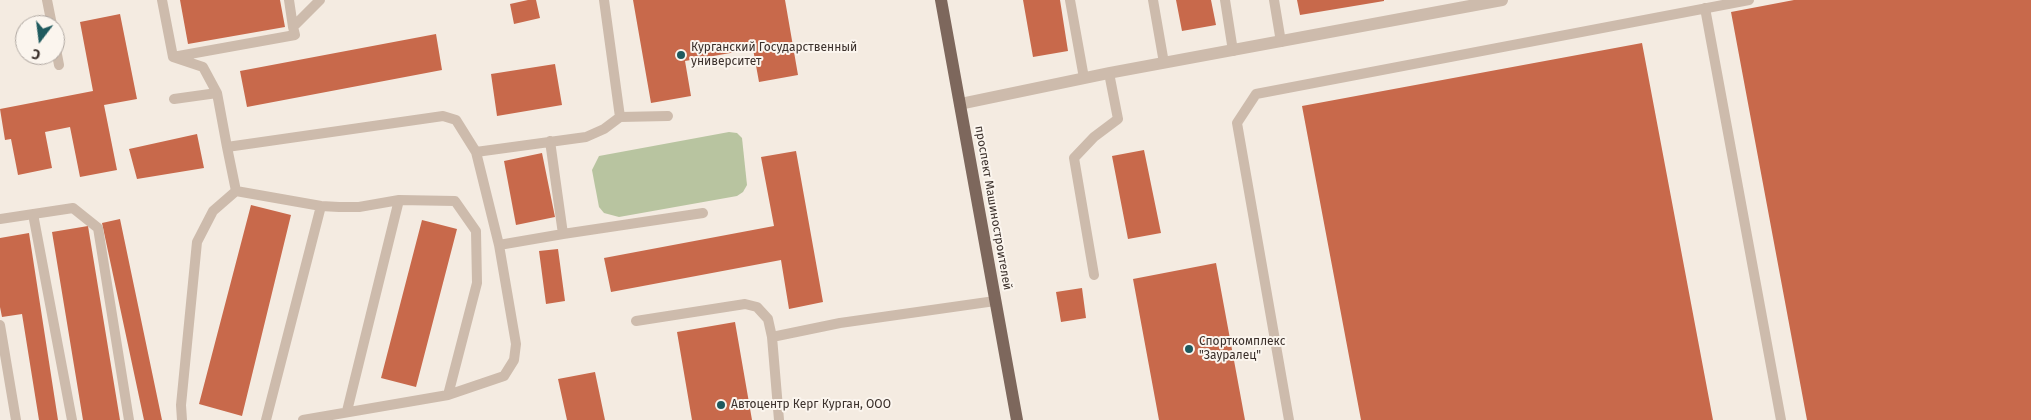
<!DOCTYPE html>
<meta charset="utf-8">
<style>
body{margin:0}
#map{position:relative;width:2031px;height:420px;overflow:hidden;background:#f4ebe1;font-family:"Fira Sans",sans-serif}
canvas{display:block}
.north{position:absolute;left:15px;top:15px;width:50px;height:50px;box-sizing:border-box;background:#fbf5ee;border:1px solid #aea6a0;border-radius:50%;rotate:195deg;font-size:14px;font-weight:700;line-height:20px;text-align:center;color:#3b302b}
.north::after{content:'';display:block;margin:auto;width:18px;height:22px;background:#1f5a5e;clip-path:polygon(50% 0,100% 100%,50% 72%,0 100%)}
</style>
<div id="map">
<canvas width="2031" height="420"></canvas>
<div class="north">С</div>
</div>
<script>
const context = document.querySelector('canvas').getContext('2d');
context.lineJoin = 'round';
function fill(path, color) {
  context.fillStyle = color;
  context.fill(path, 'evenodd');
}
function poly(rows) {
  const path = new Path2D();
  for (const r of rows) {
    path.moveTo(r[0], r[1]);
    for (let i = 2; i < r.length; i += 2) path.lineTo(r[i], r[i + 1]);
  }
  return path;
}
function stroke(path, color, width, dash) {
  context.strokeStyle = color;
  context.lineWidth = width;
  context.lineCap = dash ? 'butt' : 'round';
  context.setLineDash(dash || []);
  context.stroke(path);
}
function drawText(font, color, halo, rows, align = 'center') {
  context.font = font + ' "Fira Sans",sans-serif';
  context.lineWidth = 4;
  context.setLineDash([]);
  context.textBaseline = 'middle';
  context.strokeStyle = halo;
  context.fillStyle = color;
  for (const [text, x, y, turn = 0] of rows) {
    context.save();
    context.translate(x, y);
    context.rotate((+turn || 0) * Math.PI / 180);
    context.textAlign = isNaN(turn) ? turn : align;
    if (halo) context.strokeText(text, 0, 0);
    context.fillText(text, 0, 0);
    context.restore();
  }
}
const green = poly([
 [729,132,737,133,742,138,747,185,743,192,737,196,619,217,604,213,599,207,592,170,599,156]
]);
const building = poly([
 [180,0,280,0,285,27,188,44],
 [528,0,536,0,540,18,514,24,510,4],
 [633,0,785,0,798,75,759,82,753,49,685,61,691,96,651,103],
 [1023,0,1060,0,1068,51,1033,57],
 [1176,0,1211,0,1216,25,1182,31],
 [1297,0,1384,0,1384,1,1300,15],
 [1794,0,2031,0,2031,420,1807,420,1731,12],
 [120,14,137,99,104,105,117,170,80,177,70,127,45,132,52,168,18,175,11,139,5,140,0,109,93,91,80,22],
 [436,34,442,70,247,107,240,71],
 [1642,43,1713,420,1361,420,1302,106],
 [555,64,562,105,497,116,491,74],
 [197,134,204,168,137,179,129,149],
 [1144,150,1161,233,1128,239,1112,156],
 [796,151,823,302,789,309,781,260,611,292,604,258,774,226,761,157],
 [542,153,555,217,516,225,504,161],
 [251,205,291,215,242,416,199,404],
 [120,219,162,420,144,420,102,223],
 [422,220,457,229,416,387,381,378],
 [88,226,120,420,83,420,52,232],
 [29,233,58,420,39,420,22,314,2,317,0,307,0,238],
 [558,249,565,301,546,304,539,251],
 [1216,263,1245,420,1159,420,1133,279],
 [1082,288,1086,318,1061,322,1056,292],
 [735,322,752,420,692,420,677,332],
 [595,372,605,420,567,420,558,379]
]);
const lane = poly([
 [47,0,52,25],
 [162,0,173,57,295,35,293,27,320,0],
 [289,0,293,27],
 [604,0,620,117],
 [1070,0,1084,78],
 [1153,0,1164,63],
 [1225,0,1233,51],
 [1274,0,1281,42],
 [1705,8,1781,420],
 [55,44,59,65],
 [173,57,203,67,217,93,227,147,443,116,456,120,476,152,499,245,516,344,514,360,504,376,448,395,303,420],
 [174,99,217,93],
 [227,147,236,191],
 [476,152,586,137,604,129,620,117,668,116],
 [33,214,72,420],
 [0,219,73,208,98,228,129,420],
 [563,234,703,213],
 [499,245,563,234,550,141],
 [1094,275,1074,158,1094,137,1118,119,1109,73],
 [636,321,745,304,757,307,768,319,772,337,779,420],
 [0,325,16,420],
 [772,337,840,323,995,301],
 [347,411,399,200],
 [182,420,181,405,197,242,213,211,236,191,321,206,339,207,359,207,399,200,455,201,476,231,477,283,448,395],
 [266,420,321,206],
 [1289,420,1237,123,1256,94,1749,0]
]);
const street = poly([
 [960,104,1109,73,1502,0]
]);
const primary = poly([
 [941,0,1017,420]
]);
const markers = [
 [681,55,5,"#1f5a5e"],
 [1189,349,5,"#1f5a5e"],
 [721,405,5,"#1f5a5e"]
];
const poiNames = [
 ["Курганский Государственный",691,48],
 ["университет",691,62],
 ["Спорткомплекс",1199,342],
 ["\"Зауралец\"",1199,356],
 ["Автоцентр Керг Курган, ООО",731,405]
];
const streetNames = [
 ["проспект Машиностроителей",993,208,80]
];
fill(green, '#b8c4a0');
fill(building, '#c8694b');
stroke(lane, '#cdbbac', 10);
stroke(street, '#cdbbac', 12);
stroke(primary, '#7d675c', 12);
for (const [x, y, r, color] of markers) {
  const dot = new Path2D();
  dot.arc(x, y, r, 0, 2 * Math.PI);
  context.fillStyle = color;
  context.fill(dot);
  stroke(dot, '#fbf5ee', 2);
}
drawText('12px', '#3b302b', '#fbf5ee', poiNames, 'left');
drawText('12px', '#3b302b', '#fbf5ee', streetNames);
</script>
